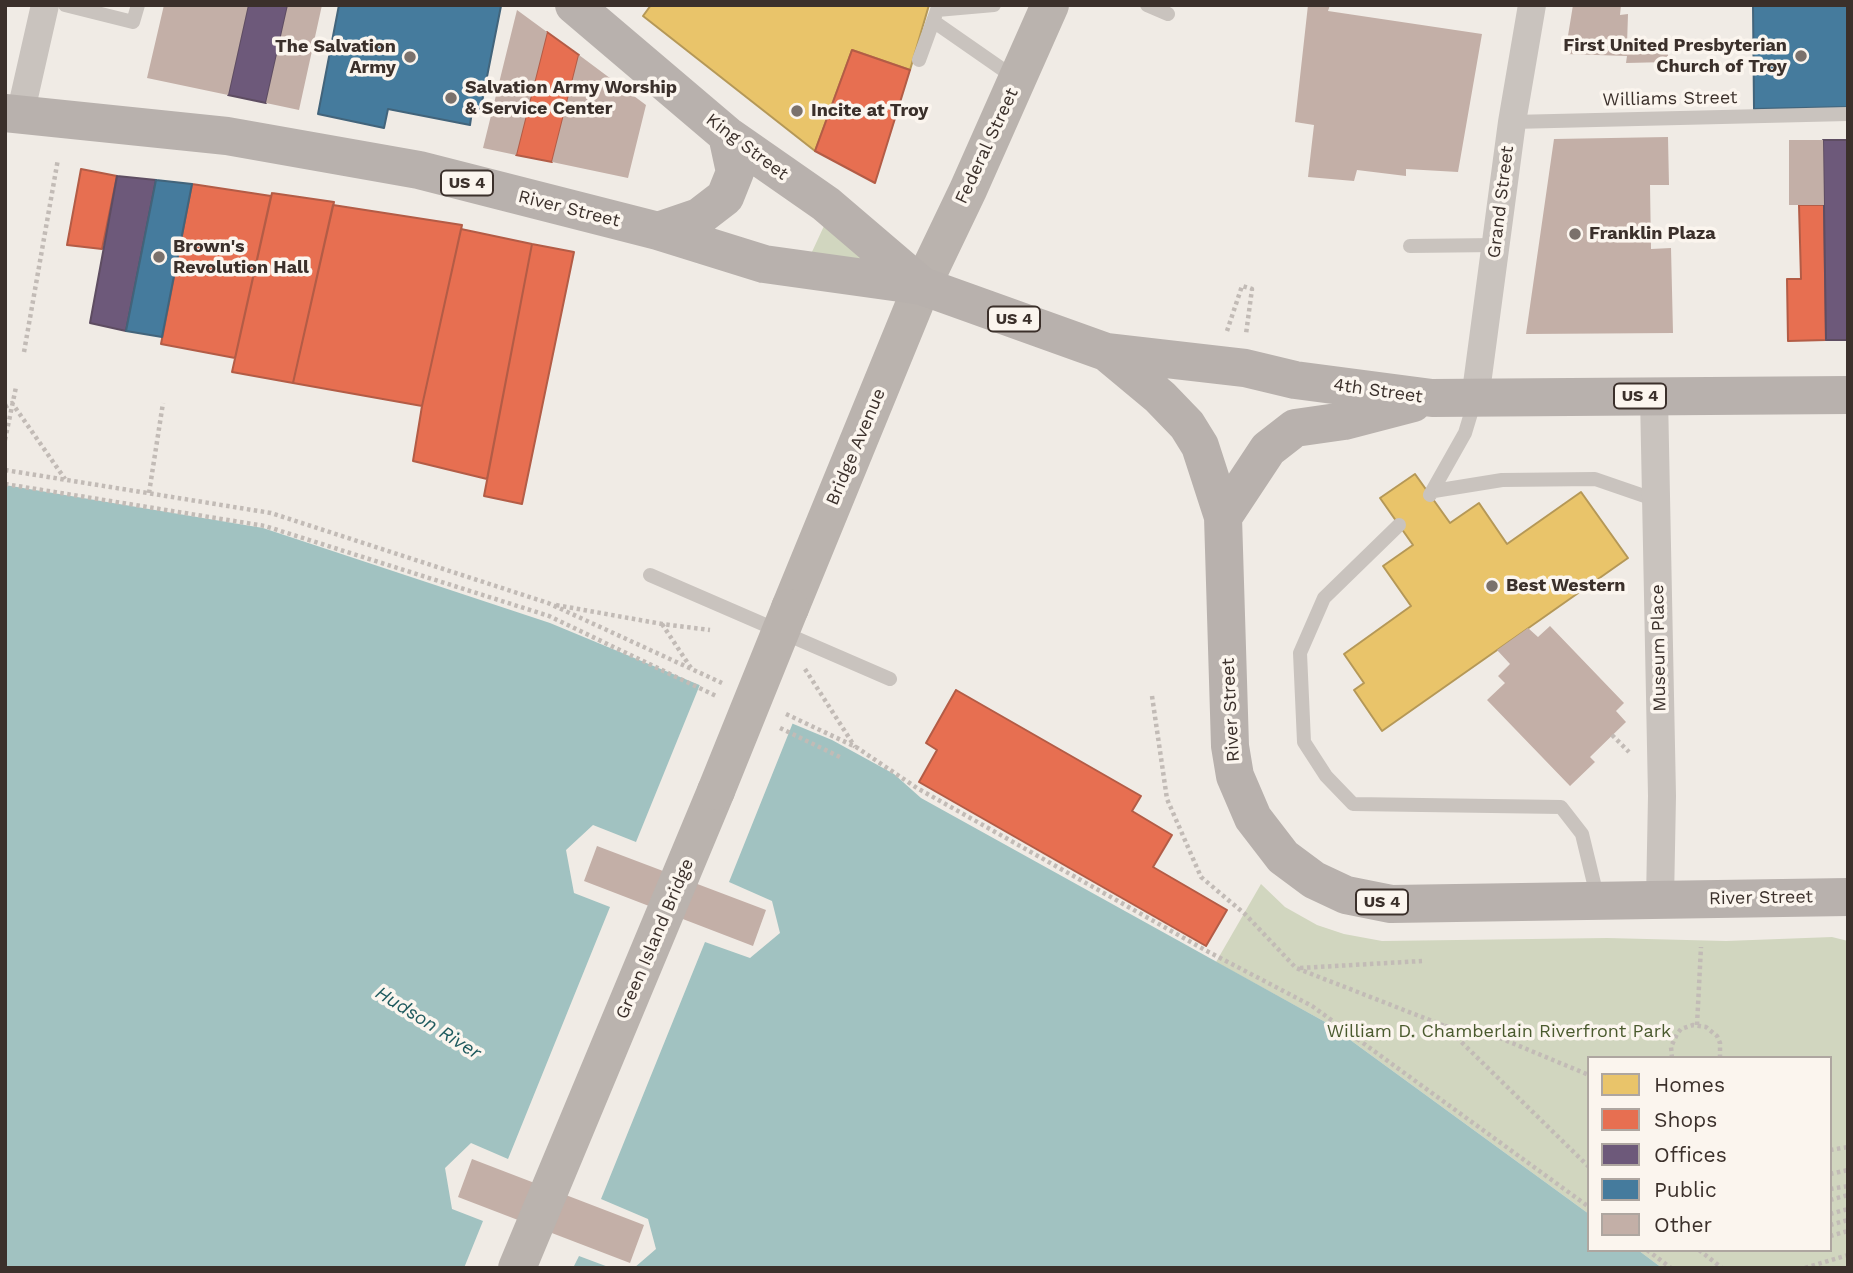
<!DOCTYPE html>
<style>
body{margin:0}
#map{position:relative;width:1853px;height:1273px;overflow:hidden;background:#f0ebe5;font-family:"Work Sans",sans-serif}
canvas{display:block}
.frame{position:absolute;inset:0;border:7px solid #3b302b;pointer-events:none}
.legend{position:absolute;left:1587px;top:1056px;width:245px;height:196px;box-sizing:border-box;background:#fbf5ee;border:2px solid #aea6a0;margin:0;padding:9px 12px;list-style:none;font-size:21px;color:#3b302b}
.legend li{display:flex;align-items:center;gap:14px;height:35px}
.legend b{width:35px;border:2px solid #aea6a0}
</style>
<div id="map">
<canvas width="1853" height="1273"></canvas>
<div class="frame"></div>
<ul class="legend">
<li><b style="height:19px;background:#e9c46a"></b>Homes</li>
<li><b style="height:19px;background:#e76f51"></b>Shops</li>
<li><b style="height:19px;background:#6d597a"></b>Offices</li>
<li><b style="height:19px;background:#457b9d"></b>Public</li>
<li><b style="height:19px;background:#c3afa7"></b>Other</li>
</ul>
</div>
<script>
const context = document.querySelector('canvas').getContext('2d');
context.lineJoin = 'round';
function fill(path, color) {
  context.fillStyle = color;
  context.fill(path, 'evenodd');
}
function poly(rows) {
  const path = new Path2D();
  for (const r of rows) {
    path.moveTo(r[0], r[1]);
    for (let i = 2; i < r.length; i += 2) path.lineTo(r[i], r[i + 1]);
  }
  return path;
}
function stroke(path, color, width, dash) {
  context.strokeStyle = color;
  context.lineWidth = width;
  context.lineCap = dash ? 'butt' : 'round';
  context.setLineDash(dash || []);
  context.stroke(path);
}
function drawText(font, color, halo, rows, align = 'center') {
  context.font = font + ' "Work Sans",sans-serif';
  context.lineWidth = 7;
  context.setLineDash([]);
  context.textBaseline = 'middle';
  context.strokeStyle = halo;
  context.fillStyle = color;
  for (const [text, x, y, turn = 0] of rows) {
    context.save();
    context.translate(x, y);
    context.rotate((+turn || 0) * Math.PI / 180);
    context.textAlign = isNaN(turn) ? turn : align;
    if (halo) context.strokeText(text, 0, 0);
    context.fillText(text, 0, 0);
    context.restore();
  }
}
const green = poly([
 [824,226,868,260,811,254],
 [1261,884,1285,907,1317,925,1344,934,1382,941,1607,938,1726,941,1832,937,1848,941,1848,1268,1662,1268,1638,1250,1830,1250,1830,1058,1589,1058,1589,1214,1327,1023,1216,962]
]);
const water = poly([
 [5,485,263,528,550,623,832,740,894,774,921,798,1327,1023,1589,1214,1589,1250,1638,1250,1662,1268,5,1268]
]);
const pier = poly([
 [701,682,794,720,729,882,772,901,780,933,750,958,705,942,601,1199,648,1219,656,1249,634,1268,611,1268,579,1256,573,1268,464,1268,483,1221,452,1209,445,1168,471,1143,508,1159,610,907,574,893,566,850,593,825,636,842]
]);
const homes = poly([
 [651,5,929,5,910,70,852,50,815,151,643,16,651,5],
 [1415,474,1450,523,1479,503,1507,544,1581,492,1628,558,1382,731,1354,690,1364,683,1344,654,1411,606,1383,566,1413,545,1380,498,1415,474]
]);
const shops = poly([
 [547,32,579,55,552,162,516,155,547,32],
 [852,50,910,70,875,183,815,151,852,50],
 [81,169,117,176,102,249,67,245,81,169],
 [192,184,271,196,235,358,161,344,192,184],
 [272,193,334,202,293,383,232,372,272,193],
 [333,205,462,225,422,406,293,383,333,205],
 [1799,205,1824,205,1826,340,1788,341,1787,279,1801,279,1799,205],
 [461,229,532,244,487,479,413,461,422,406,461,229],
 [532,244,574,252,522,504,484,496,532,244],
 [956,690,1141,796,1132,811,1172,835,1153,867,1227,910,1206,946,919,782,937,750,926,743,956,690]
]);
const offices = poly([
 [248,5,288,5,266,103,228,95,248,5],
 [1823,140,1848,140,1848,340,1826,340,1823,140],
 [117,176,156,180,126,331,90,323,117,176]
]);
const public = poly([
 [339,5,501,6,480,112,472,111,470,125,388,109,384,128,318,114,339,5],
 [1753,5,1848,5,1848,107,1754,109,1753,5],
 [156,180,192,184,162,337,126,331,156,180]
]);
const building = poly([
 [164,5,248,5,228,95,147,78],
 [288,5,322,5,299,110,266,103],
 [1308,5,1330,5,1328,11,1482,34,1458,172,1406,169,1406,176,1357,170,1354,181,1308,177,1314,125,1295,122],
 [1573,5,1621,5,1620,15,1628,14,1627,45,1668,45,1668,62,1626,63,1627,56,1565,54],
 [517,10,547,32,516,155,483,148],
 [579,55,646,105,628,178,552,162],
 [1668,137,1669,185,1650,185,1651,249,1671,248,1673,333,1526,334,1554,139],
 [1789,140,1823,140,1824,205,1789,205],
 [1550,626,1624,703,1616,711,1626,722,1590,757,1595,762,1570,786,1487,700,1505,683,1498,676,1510,664,1497,650,1528,628,1538,637],
 [597,846,766,910,753,946,584,881],
 [472,1159,644,1225,630,1263,458,1197]
]);
const path = poly([
 [1227,331,1242,286,1252,289,1246,334],
 [24,352,58,159],
 [5,407,12,403,65,479],
 [5,440,16,387],
 [5,470,271,513,548,603,722,683],
 [5,484,265,526,549,616,716,696],
 [149,493,163,403],
 [556,605,662,624,710,630],
 [662,624,691,668],
 [805,669,855,747],
 [1152,696,1167,799,1201,877,1245,914,1296,968,1445,1026,1589,1167],
 [786,714,856,747,917,788,1205,950,1312,1006,1589,1207],
 [780,728,842,758],
 [1612,735,1629,752],
 [1300,968,1422,961],
 [1697,1025,1701,947],
 [1445,1026,1488,1033,1589,1075],
 [1672,1058,1671,1047,1677,1034,1681,1029,1693,1025,1706,1027,1717,1036,1720,1043,1720,1058],
 [1830,1150,1848,1147],
 [1830,1174,1848,1170],
 [1830,1189,1848,1186],
 [1830,1200,1848,1195],
 [1830,1214,1848,1209],
 [1830,1225,1848,1220],
 [1830,1236,1848,1231],
 [1647,1250,1671,1268],
 [1699,1250,1722,1268],
 [1805,1268,1848,1255]
]);
const lane = poly([
 [65,5,133,22,138,5],
 [1147,5,1168,14],
 [937,10,994,5],
 [933,21,1015,78],
 [919,60,939,5],
 [1512,122,1848,114],
 [1410,246,1496,245],
 [1434,491,1502,480,1595,479,1656,500],
 [1430,495,1465,433,1475,400],
 [1399,525,1324,598,1300,653,1304,742,1326,776,1353,804,1561,807,1582,834,1598,900],
 [650,575,890,679]
]);
const street = poly([
 [20,115,45,5],
 [1654,396,1662,796,1660,900],
 [1475,399,1512,122,1532,5]
]);
const secondary = poly([
 [790,608,922,286,968,190,1050,5],
 [517,1268,716,791]
]);
const primary = poly([
 [574,5,727,135,826,204,922,286],
 [5,113,227,136,419,170,658,231,764,264,922,286,1106,352,1245,368,1295,380,1432,398,1848,395],
 [658,231,699,217,725,197,735,172,727,135],
 [1106,352,1160,397,1187,425,1200,446,1223,517,1230,746,1235,776,1253,818,1283,857,1314,880,1346,895,1391,904,1848,897],
 [1223,517,1268,449,1295,428,1344,421,1413,403]
]);
const secondaryBridge = poly([
 [716,791,790,608]
]);
const markers = [
 [1801,56,7,"#7a716c"],
 [410,57,7,"#7a716c"],
 [451,98,7,"#7a716c"],
 [797,111,7,"#7a716c"],
 [1575,234,7,"#7a716c"],
 [159,257,7,"#7a716c"],
 [1492,586,7,"#7a716c"]
];
const shields = [
 [467,183,52],
 [1014,319,52],
 [1640,396,52],
 [1382,902,52]
];
const shieldNames = [
 ["US 4",467,183],
 ["US 4",1014,319],
 ["US 4",1640,396],
 ["US 4",1382,902]
];
const poiNames = [
 ["First United Presbyterian",1787,46,"right"],
 ["Church of Troy",1787,67,"right"],
 ["The Salvation",396,47,"right"],
 ["Army",396,68,"right"],
 ["Salvation Army Worship",465,88],
 ["& Service Center",465,109],
 ["Incite at Troy",811,111],
 ["Franklin Plaza",1589,234],
 ["Brown's",173,247],
 ["Revolution Hall",173,268],
 ["Best Western",1506,586]
];
const streetNames = [
 ["Williams Street",1670,99,-1],
 ["Federal Street",987,146,-65],
 ["King Street",747,147,37],
 ["Grand Street",1501,202,-83],
 ["River Street",569,209,14],
 ["4th Street",1378,391,8],
 ["Bridge Avenue",856,447,-67],
 ["Museum Place",1659,648,-91],
 ["River Street",1231,710,-93],
 ["River Street",1761,898,-1],
 ["Green Island Bridge",655,939,-67]
];
const parkNames = [
 ["William D. Chamberlain Riverfront Park",1499,1032]
];
const waterNames = [
 ["Hudson River",428,1023,32]
];
fill(green, '#d1d6bf');
fill(water, '#a1c2c1');
fill(pier, '#f0ebe5');
fill(homes, '#e9c46a');
stroke(homes, '#b59857', 2);
fill(shops, '#e76f51');
stroke(shops, '#b35c46', 2);
fill(offices, '#6d597a');
stroke(offices, '#5e4d62', 2);
fill(public, '#457b9d');
stroke(public, '#42647b', 2);
fill(building, '#c3afa7');
stroke(path, '#c2bbb6', 4.5, [3.5, 3.5]);
stroke(lane, '#c9c3be', 14);
stroke(street, '#c9c3be', 28);
stroke(secondary, '#bab3ae', 38);
stroke(primary, '#b8b1ad', 38);
stroke(secondaryBridge, '#bab3ae', 38);
for (const [x, y, r, color] of markers) {
  const dot = new Path2D();
  dot.arc(x, y, r, 0, 2 * Math.PI);
  context.fillStyle = color;
  context.fill(dot);
  stroke(dot, '#fbf5ee', 2.5);
}
for (const [x, y, w] of shields) {
  const box = new Path2D();
  box.roundRect(x - w / 2, y - 12.5, w, 25, 5);
  context.fillStyle = '#fbf5ee';
  context.fill(box);
  stroke(box, '#3b302b', 2);
}
drawText('bold 16px', '#3b302b', null, shieldNames);
drawText('bold 18px', '#3b302b', '#fbf5ee', poiNames, 'left');
drawText('18px', '#3b302b', '#fbf5ee', streetNames);
drawText('18px', '#4a5a2e', '#fbf5ee', parkNames);
drawText('italic 19px', '#1f5a5e', '#fbf5ee', waterNames);
</script>
